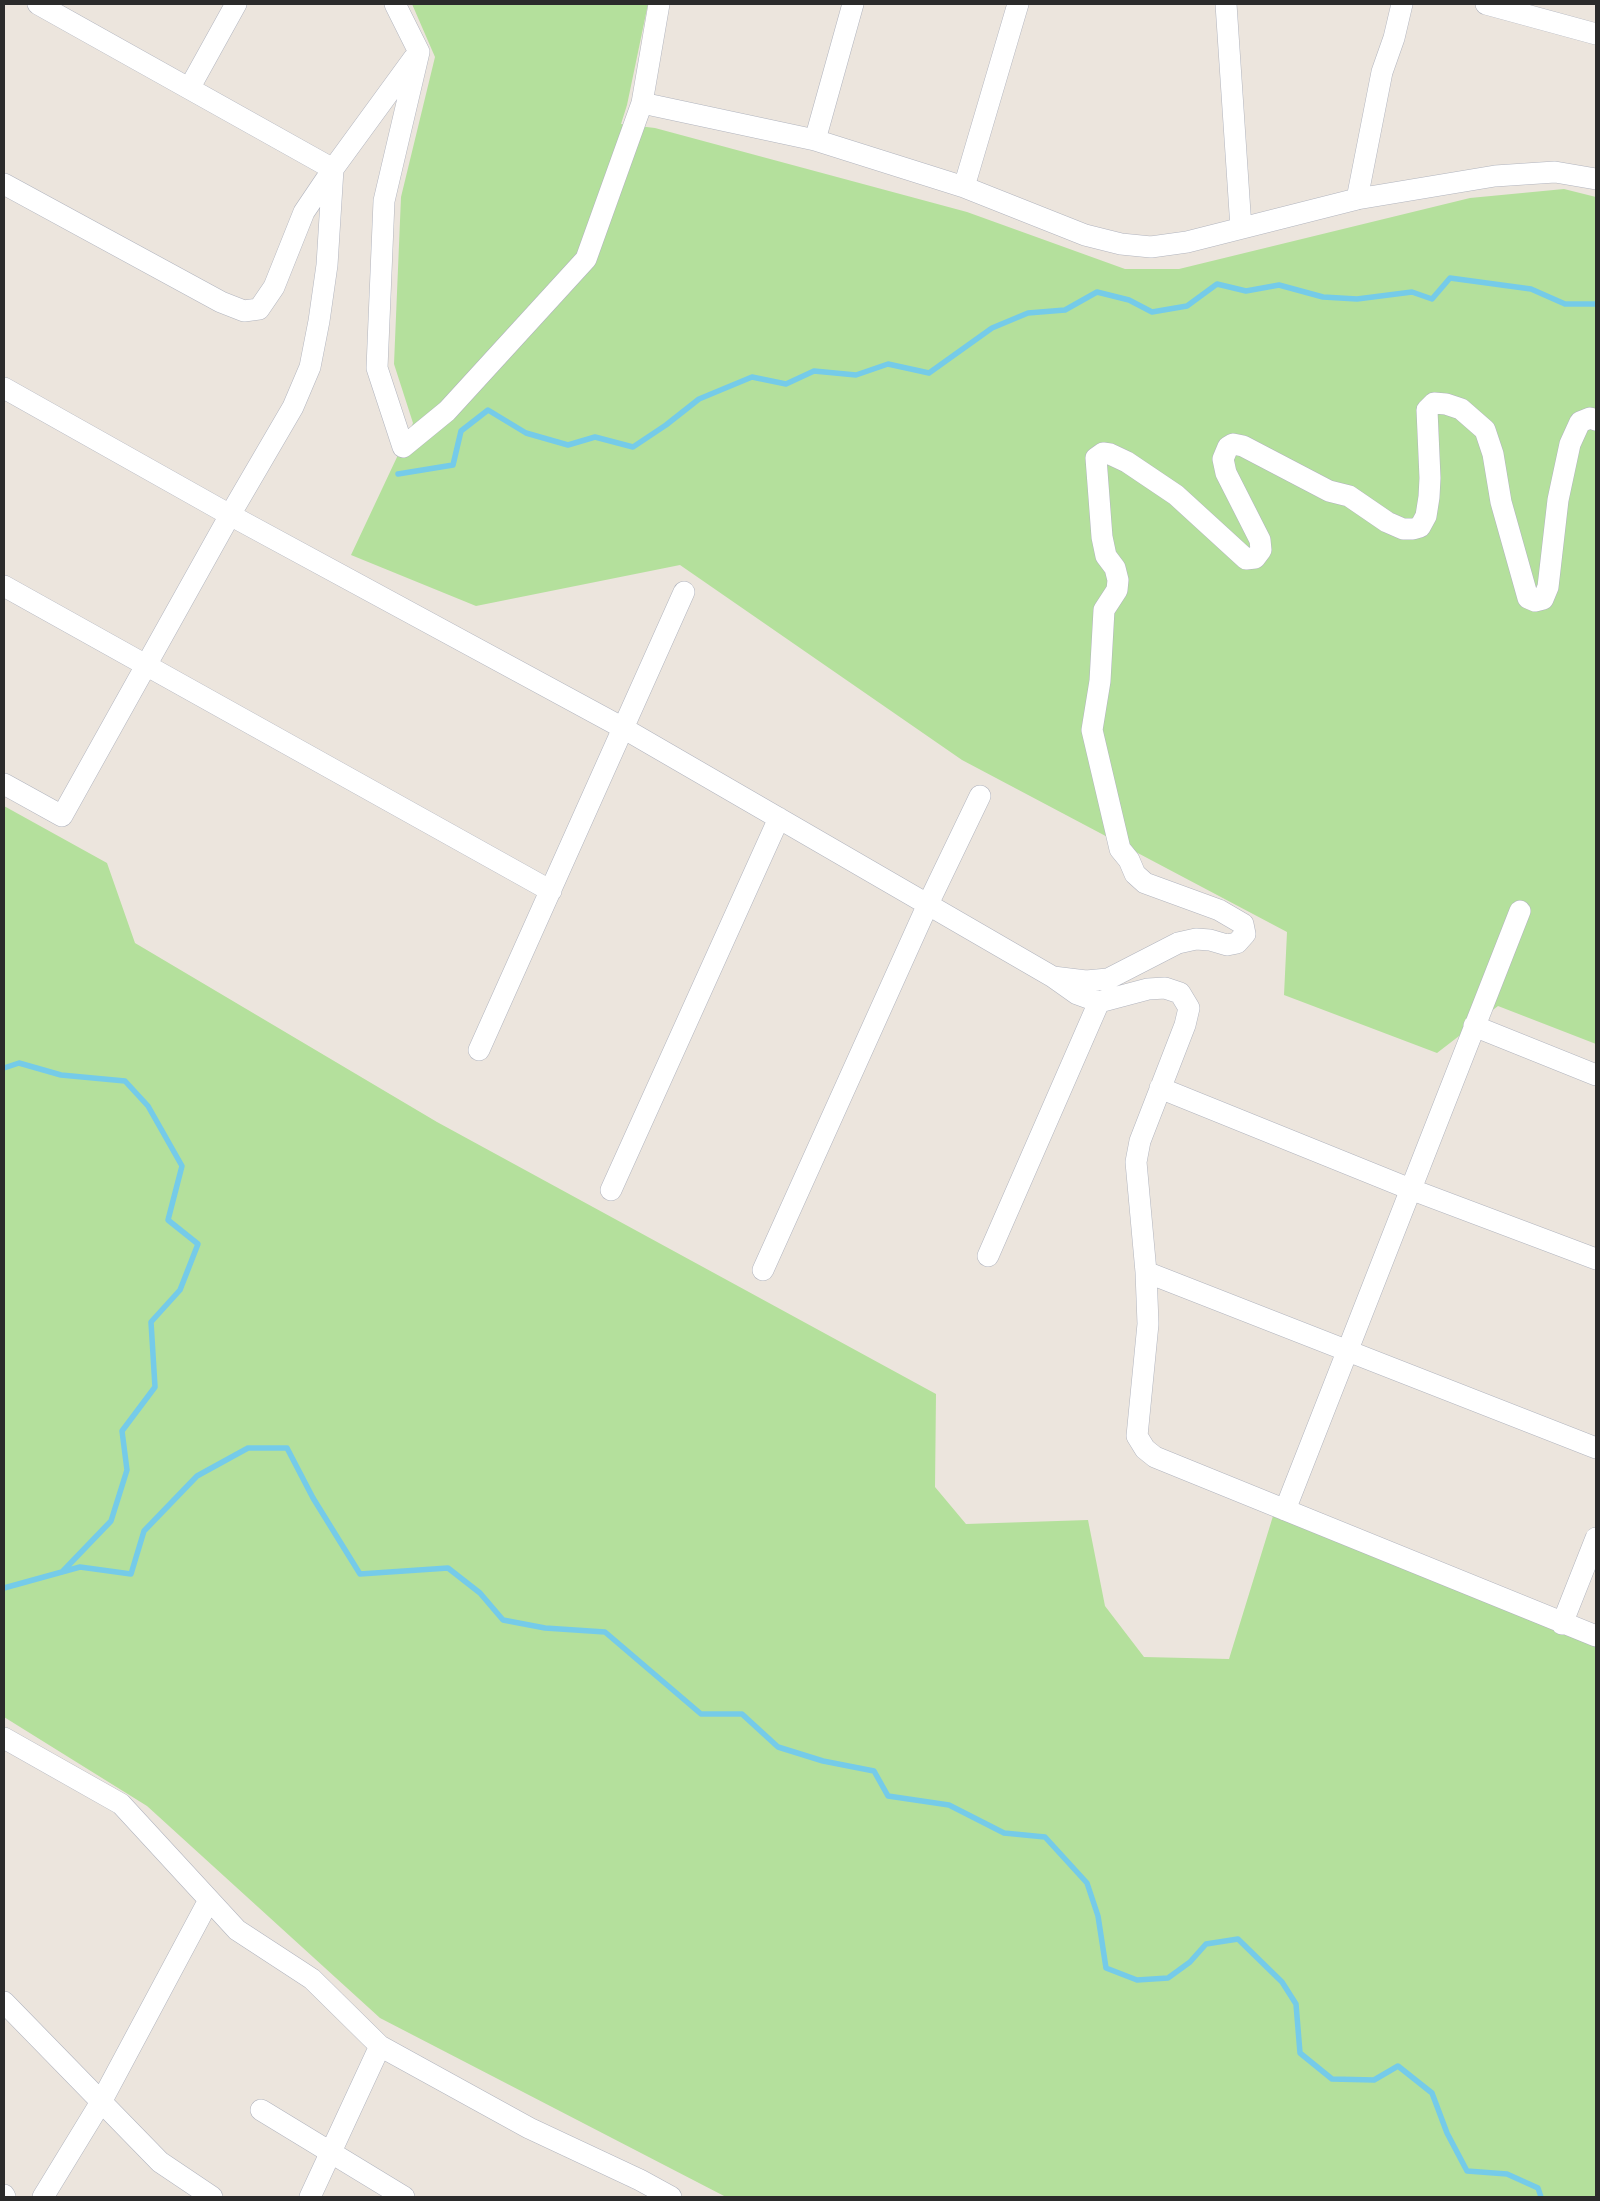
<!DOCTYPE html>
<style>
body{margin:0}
#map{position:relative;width:1600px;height:2201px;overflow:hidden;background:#ece5dd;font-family:Signika,sans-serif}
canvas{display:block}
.frame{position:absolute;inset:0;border:5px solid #2b2b2b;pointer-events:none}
</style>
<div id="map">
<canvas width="1600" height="2201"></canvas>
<div class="frame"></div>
</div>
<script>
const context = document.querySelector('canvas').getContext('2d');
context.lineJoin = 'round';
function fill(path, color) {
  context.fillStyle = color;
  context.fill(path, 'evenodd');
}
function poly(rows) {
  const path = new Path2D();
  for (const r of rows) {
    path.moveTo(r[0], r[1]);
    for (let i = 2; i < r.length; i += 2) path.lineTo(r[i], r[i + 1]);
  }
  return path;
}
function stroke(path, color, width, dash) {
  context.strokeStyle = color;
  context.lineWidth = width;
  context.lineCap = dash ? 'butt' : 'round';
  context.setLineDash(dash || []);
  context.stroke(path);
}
const green = poly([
 [412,4,648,4,627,105,621,124,655,128,967,212,1125,269,1179,269,1470,198,1564,189,1596,197,1596,1044,1498,1006,1437,1053,1284,995,1287,932,962,760,680,565,476,606,351,555,413,423,394,364,401,197,435,57],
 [4,806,107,863,135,943,437,1122,936,1394,935,1487,966,1524,1088,1520,1105,1606,1144,1657,1229,1659,1273,1516,1596,1647,1596,2197,726,2197,380,2018,147,1806,4,1717]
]);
const stream = poly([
 [398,474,453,465,461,431,488,410,526,433,568,445,595,437,633,447,666,425,699,399,752,377,786,384,814,371,856,375,888,364,929,373,992,328,1028,313,1065,310,1097,292,1129,300,1152,312,1187,306,1217,284,1246,291,1279,285,1323,297,1357,299,1412,292,1432,299,1450,278,1531,289,1565,304,1596,304],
 [4,1068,19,1063,61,1075,125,1081,148,1106,182,1166,168,1220,198,1244,180,1290,151,1322,155,1387,122,1431,127,1470,111,1521,62,1572],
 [4,1588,80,1567,131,1574,144,1531,197,1476,248,1448,287,1448,313,1498,360,1574,448,1568,480,1593,503,1620,545,1628,605,1632,701,1714,742,1714,778,1747,823,1761,874,1771,888,1796,949,1805,1004,1833,1045,1837,1087,1883,1098,1916,1106,1968,1137,1980,1168,1978,1190,1962,1206,1944,1238,1939,1282,1982,1296,2004,1300,2053,1332,2079,1374,2080,1398,2066,1432,2093,1447,2133,1467,2171,1507,2174,1538,2188,1541,2197]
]);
const street = poly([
 [395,4,419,52,384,201,377,368,403,447,447,411,586,259,642,103,659,4],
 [1226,4,1241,228],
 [1486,4,1596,34],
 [190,87,236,4],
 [642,103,815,140,964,187,1085,235,1121,244,1151,247,1187,242,1357,199,1495,176,1555,172,1596,179],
 [815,140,853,4],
 [4,184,221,302,244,311,259,309,274,287,304,212,333,169,38,4],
 [964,187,1018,4],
 [1357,199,1382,72,1394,38,1402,4],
 [4,388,230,515,623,728,1053,977,1077,994,1099,1002],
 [4,586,551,891],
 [4,784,62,816,230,515,293,407,310,367,319,321,327,265,333,169,414,58],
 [1053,977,1086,981,1108,979,1178,943,1196,939,1210,940,1227,945,1237,943,1245,934,1243,924,1219,910,1145,883,1135,874,1129,860,1120,849,1092,730,1100,681,1104,610,1117,590,1118,580,1115,568,1106,556,1102,537,1096,458,1103,453,1110,454,1127,462,1176,495,1246,559,1255,558,1261,550,1260,540,1226,473,1223,459,1228,447,1233,444,1243,446,1329,491,1349,496,1387,522,1403,529,1413,529,1420,527,1426,516,1429,497,1430,478,1427,410,1434,403,1446,404,1461,409,1485,430,1493,454,1501,502,1528,598,1535,601,1543,599,1548,587,1558,500,1570,444,1580,422,1590,418,1596,420],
 [1474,1026,1596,1075],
 [479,1050,684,592],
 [1160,1088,1410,1189,1596,1259],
 [611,1190,779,818],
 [988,1256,1099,1002,1148,989,1165,988,1180,993,1189,1008,1185,1025,1140,1141,1136,1162,1146,1272,1148,1324,1137,1436,1145,1449,1155,1457,1596,1636],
 [763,1270,928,904,980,796],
 [1146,1272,1596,1448],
 [1285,1510,1520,911],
 [1562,1624,1596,1538],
 [4,1738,121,1804,237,1930,312,1979,380,2046,529,2128,640,2180,671,2197],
 [4,2002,160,2162,212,2197],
 [261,2110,404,2197],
 [4,2195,5,2197],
 [43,2197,101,2102,209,1900],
 [310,2197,380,2046]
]);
fill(green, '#b4e09c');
stroke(stream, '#75cbe9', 5.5);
stroke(street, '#b1b4be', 22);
stroke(street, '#fff', 21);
</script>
